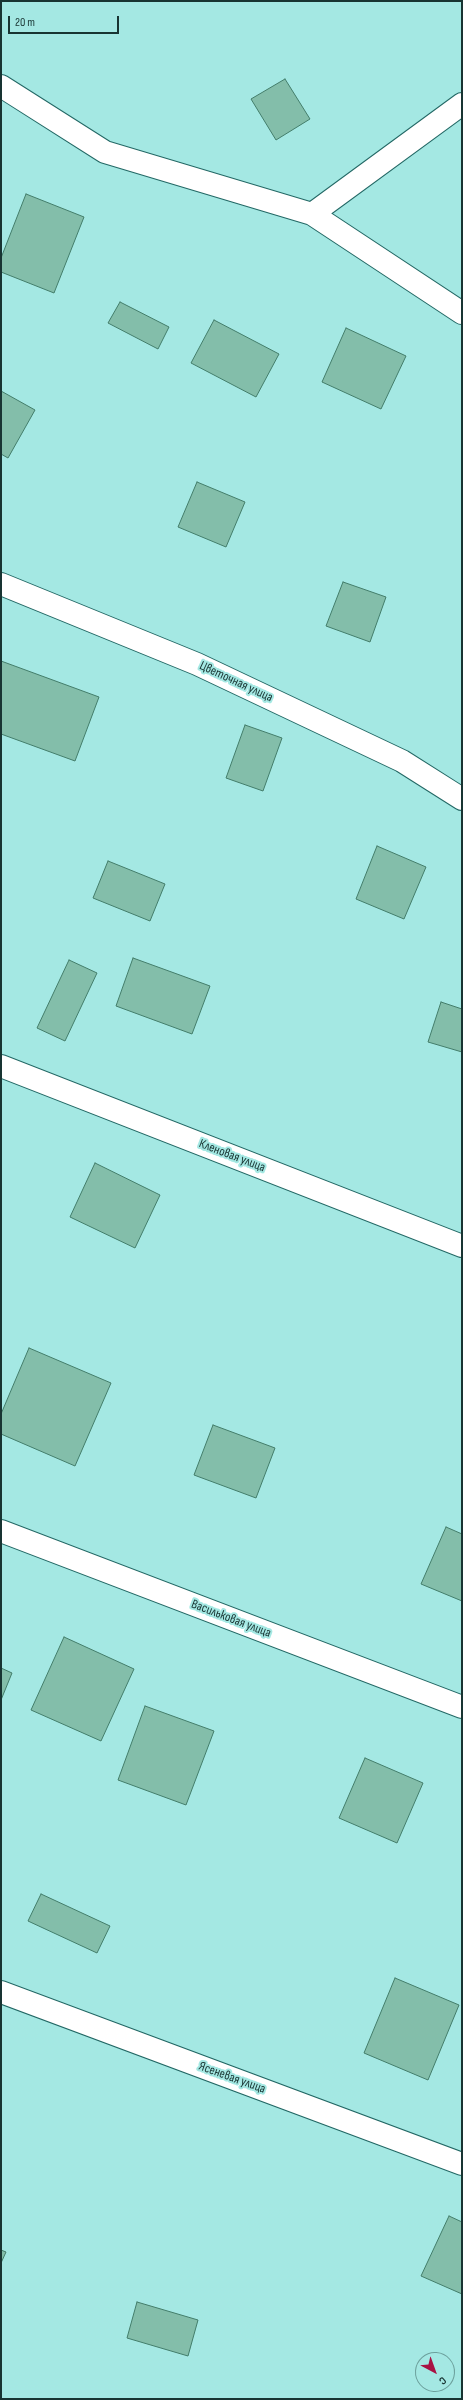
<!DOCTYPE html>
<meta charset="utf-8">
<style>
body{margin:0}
#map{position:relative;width:463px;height:2400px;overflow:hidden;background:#a4e8e3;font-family:"Sofia Sans Condensed",sans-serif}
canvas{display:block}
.frame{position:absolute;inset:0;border:2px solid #183432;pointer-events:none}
.north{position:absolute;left:415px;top:2352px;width:40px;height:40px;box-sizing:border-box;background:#a4e8e3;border:1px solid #6ca09c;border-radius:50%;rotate:139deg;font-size:11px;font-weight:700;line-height:16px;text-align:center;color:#183432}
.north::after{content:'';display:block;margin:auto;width:14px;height:18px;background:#a81243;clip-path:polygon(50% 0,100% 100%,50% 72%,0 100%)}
.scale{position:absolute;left:8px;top:16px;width:111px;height:18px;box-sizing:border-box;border:2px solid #183432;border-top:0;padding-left:5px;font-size:12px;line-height:14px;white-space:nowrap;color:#183432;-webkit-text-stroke:3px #a4e8e3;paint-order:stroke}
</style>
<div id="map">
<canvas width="463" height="2400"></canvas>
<div class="frame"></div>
<div class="north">С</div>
<div class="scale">20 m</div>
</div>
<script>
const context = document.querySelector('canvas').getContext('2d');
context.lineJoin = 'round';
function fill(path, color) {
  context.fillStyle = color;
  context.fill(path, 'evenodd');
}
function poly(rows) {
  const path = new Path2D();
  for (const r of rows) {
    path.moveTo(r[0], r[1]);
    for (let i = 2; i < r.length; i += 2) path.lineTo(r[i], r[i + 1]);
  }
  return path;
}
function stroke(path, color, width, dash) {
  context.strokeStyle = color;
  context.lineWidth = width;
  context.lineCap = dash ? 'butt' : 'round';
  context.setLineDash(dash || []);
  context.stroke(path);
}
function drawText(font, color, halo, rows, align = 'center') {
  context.font = font + ' "Sofia Sans Condensed",sans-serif';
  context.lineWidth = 4;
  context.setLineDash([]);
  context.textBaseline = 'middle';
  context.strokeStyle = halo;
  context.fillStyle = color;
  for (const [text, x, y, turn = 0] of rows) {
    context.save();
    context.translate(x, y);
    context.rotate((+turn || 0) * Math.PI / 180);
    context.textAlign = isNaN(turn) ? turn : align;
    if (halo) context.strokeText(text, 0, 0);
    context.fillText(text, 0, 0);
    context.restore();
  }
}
const building = poly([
 [285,79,310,119,276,140,251,99,285,79],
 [26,194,84,217,54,293,1,272,1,258,26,194],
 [120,302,169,327,158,349,108,323,120,302],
 [214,320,279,354,256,397,191,363,214,320],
 [346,328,406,356,381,409,322,382,346,328],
 [1,391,35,410,8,458,1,454,1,391],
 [197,482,245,502,226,547,178,527,197,482],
 [343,582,386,597,370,642,326,626,343,582],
 [1,661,99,697,75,761,1,734,1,661],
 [245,725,282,738,263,791,226,778,245,725],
 [377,846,426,867,404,919,356,899,377,846],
 [108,861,165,884,150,921,93,898,108,861],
 [133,958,210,986,192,1034,116,1006,133,958],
 [69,960,97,973,65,1041,37,1028,69,960],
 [441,1002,462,1009,462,1052,428,1042,441,1002],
 [95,1163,160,1195,135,1248,70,1217,95,1163],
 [29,1348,111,1383,75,1466,1,1434,1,1414,29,1348],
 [213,1425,275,1448,256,1498,194,1475,213,1425],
 [446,1527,462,1534,462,1601,421,1584,446,1527],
 [64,1637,134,1669,101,1741,31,1710,64,1637],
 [1,1668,12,1673,1,1700,1,1668],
 [145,1706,214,1731,186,1805,118,1780,145,1706],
 [365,1758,423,1783,397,1843,339,1818,365,1758],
 [41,1894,110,1926,97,1953,28,1921,41,1894],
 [395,1978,459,2005,428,2080,364,2053,395,1978],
 [449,2216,462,2222,462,2294,421,2276,449,2216],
 [1,2250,6,2252,1,2263,1,2250],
 [137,2302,198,2320,188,2356,127,2338,137,2302]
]);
const minor = poly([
 [1,86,105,152,312,214,462,313],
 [312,214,462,104],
 [1,584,197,664,402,761,462,799],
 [1,1066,462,1246],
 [1,1531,462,1707],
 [1,1992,462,2164]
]);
const streetNames = [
 ["Цветочная улица",236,682,25],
 ["Кленовая улица",232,1156,21],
 ["Васильковая улица",231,1619,21],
 ["Ясеневая улица",232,2078,20]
];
fill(building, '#83beaa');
stroke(building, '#437d6a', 1);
stroke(minor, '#236865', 24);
stroke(minor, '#fff', 22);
drawText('13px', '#183432', '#a4e8e3', streetNames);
</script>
